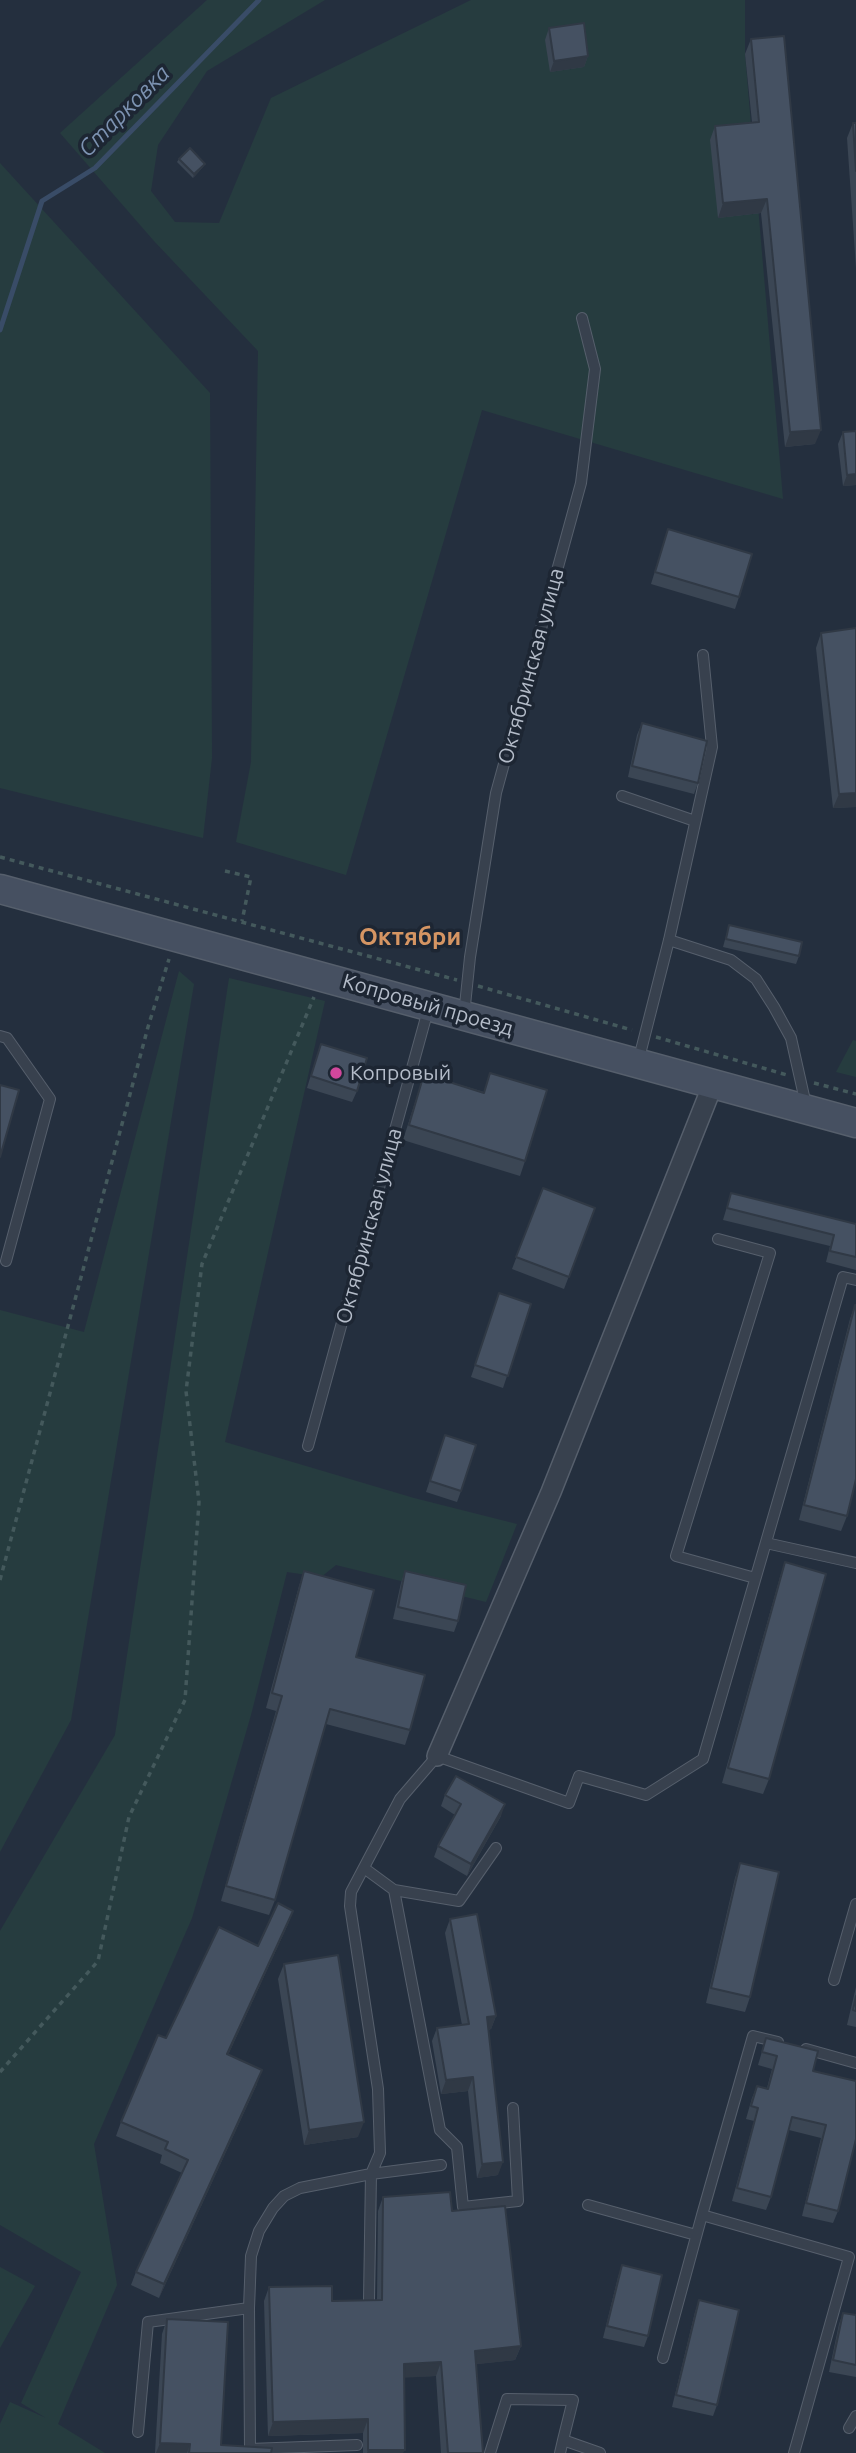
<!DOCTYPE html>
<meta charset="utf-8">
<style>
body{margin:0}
canvas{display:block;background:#242f3e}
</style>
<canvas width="856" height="2453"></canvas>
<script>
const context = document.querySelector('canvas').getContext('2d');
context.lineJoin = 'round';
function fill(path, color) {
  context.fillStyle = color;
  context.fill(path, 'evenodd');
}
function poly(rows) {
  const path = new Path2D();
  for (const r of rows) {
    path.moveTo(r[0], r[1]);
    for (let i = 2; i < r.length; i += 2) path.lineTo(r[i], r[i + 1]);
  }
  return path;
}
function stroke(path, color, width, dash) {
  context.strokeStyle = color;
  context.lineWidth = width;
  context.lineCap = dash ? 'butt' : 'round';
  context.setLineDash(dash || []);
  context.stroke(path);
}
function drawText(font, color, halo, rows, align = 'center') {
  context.font = font + ' Ubuntu,sans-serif';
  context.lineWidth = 7;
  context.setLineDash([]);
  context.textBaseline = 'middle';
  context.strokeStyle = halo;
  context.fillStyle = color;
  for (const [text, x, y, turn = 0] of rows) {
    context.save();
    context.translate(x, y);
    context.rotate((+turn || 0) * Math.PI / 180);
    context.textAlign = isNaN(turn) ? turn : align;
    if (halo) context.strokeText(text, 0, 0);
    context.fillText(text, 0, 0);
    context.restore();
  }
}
const green = poly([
 [207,0,325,0,207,71,158,145,151,191,175,222,219,223,271,98,471,0,745,0,745,54,783,499,482,410,346,875,236,842,251,762,258,351,154,241,60,133],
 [0,163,210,393,212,758,203,838,0,788],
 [179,971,194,984,71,1720,0,1852,0,1310,84,1332],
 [229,978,325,1001,225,1442,414,1498,517,1524,486,1602,336,1565,321,1577,287,1572,251,1715,192,1918,94,2144,117,2285,58,2424,105,2453,0,2453,0,2424,10,2402,46,2418,21,2403,81,2272,0,2225,0,1931,115,1735],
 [853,1040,856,1041,856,1077,836,1072],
 [0,2267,35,2286,0,2348]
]);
const stream = poly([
 [0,330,42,201,95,168,259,0]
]);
const path = poly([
 [0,857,457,980],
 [225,871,251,877,242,921],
 [478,986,632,1030],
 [656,1037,787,1075],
 [814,1083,856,1094],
 [0,1580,148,1027,169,959],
 [0,2072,98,1961,129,1817,185,1700,199,1502,186,1391,202,1264,314,997]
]);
const service = poly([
 [622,796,695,821],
 [669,940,731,960,756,979,774,1007,791,1038,806,1105],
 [464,1015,470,957,496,793,581,483,595,369,582,318],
 [0,1036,7,1038,50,1099,6,1261],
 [638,1062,669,940,712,747,703,655],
 [718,1239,770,1253,676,1556,755,1578],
 [308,1446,428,1010],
 [766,1543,856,1563],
 [364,1868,394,1890,440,2130,457,2147,463,2207,518,2201,513,2108],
 [394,1890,459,1901,496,1848],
 [834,1980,856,1904],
 [778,2042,753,2036,702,2215,849,2257,794,2453],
 [806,2049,856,2063],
 [588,2205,696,2235],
 [369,2300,371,2174,441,2165],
 [249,2308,250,2449,357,2445],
 [663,2358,702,2215],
 [849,2428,856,2416],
 [138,2432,148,2322,249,2308,251,2256,259,2231,273,2208,284,2196,300,2188,371,2174,380,2153,378,2089,350,1906,351,1892,400,1799,437,1756,569,1803,579,1776,646,1795,703,1759,843,1277,856,1280],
 [490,2453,507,2399,573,2400,563,2440],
 [560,2453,563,2440,600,2453]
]);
const minor = poly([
 [437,1756,551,1492,713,1084]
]);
const secondary = poly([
 [0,889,856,1123]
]);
const wall = poly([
 [549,28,588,56,584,67,550,72,545,40],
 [751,39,815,444,785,447,761,213,718,218,710,140,715,126,752,122,745,54],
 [853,123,856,123,856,268,847,138],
 [179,159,203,167,193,178,177,162],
 [843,432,856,485,843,486,838,444],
 [668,529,739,597,735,609,651,584],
 [821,633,856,807,833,808,816,648],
 [642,723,698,783,694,794,628,777,637,735],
 [729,925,799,956,796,964,723,947],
 [317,1055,357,1091,352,1102,307,1088],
 [490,1073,525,1161,520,1176,403,1140,424,1074,484,1092],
 [543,1188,595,1208,564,1289,512,1269],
 [731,1193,856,1224,856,1270,826,1262,830,1246,723,1220],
 [499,1293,531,1304,503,1388,471,1377],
 [855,1305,847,1516,841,1531,799,1520,850,1319],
 [445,1435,461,1491,457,1502,426,1492],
 [785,1562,769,1779,763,1794,722,1783,780,1577],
 [304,1571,356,1657,410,1730,405,1745,326,1724,275,1900,269,1915,221,1901,276,1711,266,1708,299,1586],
 [405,1571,458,1621,454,1632,393,1619,401,1583],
 [445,1795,501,1816,467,1876,434,1857,438,1846,455,1815,441,1806],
 [740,1863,750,1997,745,2012,706,2003,735,1878],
 [293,1911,288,1924,228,2055,257,2084,159,2298,131,2285,136,2272,182,2173,160,2163,162,2155,116,2136,121,2122,166,2038],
 [450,1919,496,2016,491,2029,488,2030,498,2175,477,2178,468,2091,441,2094,432,2041,437,2028,462,2025,445,1933],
 [284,1964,358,2137,304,2145,278,1979],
 [856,1987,856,2027,847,2025],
 [766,2038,813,2071,856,2081,838,2211,833,2223,802,2216,821,2138,789,2130,771,2197,766,2210,732,2201,754,2121,746,2119,752,2098,757,2086,767,2088,772,2069,758,2065],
 [383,2197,452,2211,521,2346,515,2360,476,2364,483,2453,441,2453,436,2376,404,2377,403,2453,363,2453,363,2433,268,2436,264,2301,269,2287,332,2301,377,2300,378,2211],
 [622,2265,648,2336,644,2347,603,2338,618,2277],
 [699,2300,717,2405,713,2416,672,2407,695,2312],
 [843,2313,856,2315,856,2377,829,2372,839,2324],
 [167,2319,221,2445,271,2453,155,2453,162,2334]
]);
const shadedWall = poly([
 [588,56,584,67,550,72,554,61],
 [205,164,203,167,193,178,194,174],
 [767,199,761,213,718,218,723,203],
 [821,430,815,444,785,447,790,432],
 [856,474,856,485,843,486,847,475],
 [856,793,856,807,833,808,839,794],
 [505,1804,501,1816,467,1876,471,1864],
 [293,1911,288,1924,222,2068,227,2054],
 [496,2016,491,2029,482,2031,487,2017],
 [262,2070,257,2084,159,2298,164,2284],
 [473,2077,468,2091,441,2094,446,2080],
 [364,2122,358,2137,304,2145,309,2130],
 [503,2162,498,2175,477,2178,482,2164],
 [521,2346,515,2360,470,2365,475,2351],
 [441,2362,436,2376,399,2378,404,2364],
 [368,2419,363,2433,268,2436,273,2422],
 [160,2443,190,2444,187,2453,156,2453],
 [368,2450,405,2450,403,2453,367,2453]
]);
const building = poly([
 [584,23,588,56,554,61,549,28,584,23],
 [784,36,821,430,790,432,767,199,723,203,715,126,759,122,751,39,784,36],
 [853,123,856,123,856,171,853,123],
 [190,148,205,164,194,174,179,159,190,148],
 [856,431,856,474,847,475,843,432,856,431],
 [668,529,752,554,739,597,655,572,668,529],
 [856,628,856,793,839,794,821,633,856,628],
 [642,723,707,741,698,783,632,766,642,723],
 [729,925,802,942,799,956,726,939,729,925],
 [321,1044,367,1058,357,1091,311,1076,321,1044],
 [490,1073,547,1090,525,1161,409,1125,424,1074,484,1093,490,1073],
 [0,1085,19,1090,0,1157,0,1085],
 [543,1188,595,1208,569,1277,516,1257,543,1188],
 [731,1193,856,1224,856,1257,830,1251,834,1235,727,1208,731,1193],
 [499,1293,531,1304,508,1376,475,1365,499,1293],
 [855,1305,856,1305,856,1479,847,1516,804,1505,855,1305],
 [445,1435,476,1445,461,1491,430,1481,445,1435],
 [785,1562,826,1574,769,1779,728,1768,785,1562],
 [304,1571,374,1590,356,1657,425,1675,410,1730,330,1709,275,1900,226,1886,282,1696,272,1693,304,1571],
 [405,1571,466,1585,458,1621,398,1607,405,1571],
 [456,1776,505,1804,471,1864,438,1846,461,1804,445,1795,456,1776],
 [740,1863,779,1872,750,1997,711,1988,740,1863],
 [278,1903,293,1911,227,2054,262,2070,164,2284,136,2272,188,2160,165,2149,168,2142,121,2122,158,2035,166,2038,219,1927,258,1946,278,1903],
 [477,1914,496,2016,487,2017,503,2162,482,2164,473,2077,446,2080,437,2028,469,2024,450,1919,477,1914],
 [338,1955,364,2122,309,2130,284,1964,338,1955],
 [856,1996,856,2011,853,2010,856,1996],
 [766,2038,818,2051,813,2071,856,2081,856,2139,838,2211,806,2203,826,2125,792,2117,771,2197,737,2188,758,2108,751,2106,757,2086,768,2089,777,2056,762,2052,766,2038],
 [450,2192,452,2211,505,2206,521,2346,475,2351,483,2453,448,2453,441,2362,404,2364,405,2450,368,2450,368,2419,273,2422,269,2287,332,2286,332,2301,382,2300,383,2197,450,2192],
 [622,2265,662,2275,648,2336,607,2326,622,2265],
 [699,2300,739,2310,717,2405,676,2395,699,2300],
 [843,2313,856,2315,856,2365,833,2360,843,2313],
 [167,2319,228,2322,221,2445,272,2448,271,2453,189,2453,190,2444,160,2443,167,2319]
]);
const markers = [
 [336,1073,7,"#d1479c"]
];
const streetNames = [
 ["Октябринская улица",531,666,-75],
 ["Копровый проезд",428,1005,16],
 ["Октябринская улица",369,1226,-75]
];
const poiNames = [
 ["Копровый",350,1073]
];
const waterNames = [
 ["Старковка",124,111,-45]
];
const quarterNames = [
 ["Октябри",410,937]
];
fill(green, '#263c3f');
stroke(stream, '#394c67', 5);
stroke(service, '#565f6c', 12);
stroke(minor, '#565f6c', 22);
stroke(secondary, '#565f6c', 31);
stroke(path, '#44595c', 3.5, [5, 5]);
stroke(service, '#38414e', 10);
stroke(minor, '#38414e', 19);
stroke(secondary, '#465061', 28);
fill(wall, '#3b4654');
fill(shadedWall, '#303945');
fill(building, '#455162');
stroke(building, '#303945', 2);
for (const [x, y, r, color] of markers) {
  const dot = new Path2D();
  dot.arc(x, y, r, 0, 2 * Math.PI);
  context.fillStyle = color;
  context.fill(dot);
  stroke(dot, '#1d2633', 2.5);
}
drawText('21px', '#b4bcc9', '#1d2633', streetNames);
drawText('21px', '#b4bcc9', '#1d2633', poiNames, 'left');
drawText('italic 23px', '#7c92b1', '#1d2633', waterNames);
drawText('bold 24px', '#d59563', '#1d2633', quarterNames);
</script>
